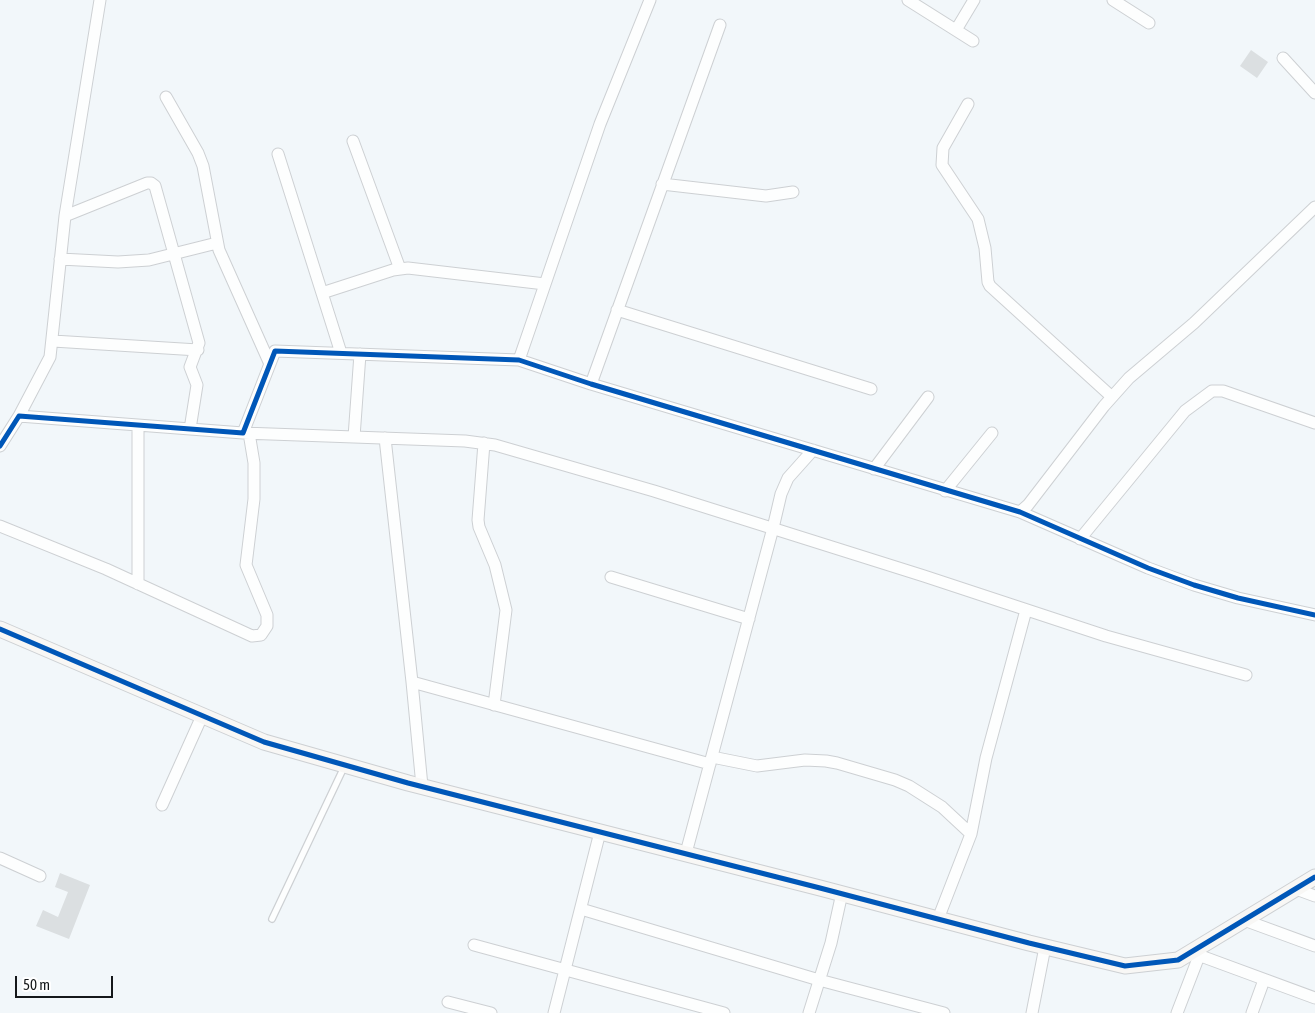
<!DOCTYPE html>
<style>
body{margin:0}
#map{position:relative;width:1315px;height:1013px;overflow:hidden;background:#f2f7fa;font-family:"Asap Condensed",sans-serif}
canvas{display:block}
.scale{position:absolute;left:15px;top:976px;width:98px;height:22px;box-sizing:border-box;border:2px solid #15181a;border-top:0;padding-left:6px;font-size:15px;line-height:18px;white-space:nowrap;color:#15181a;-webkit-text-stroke:4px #fff;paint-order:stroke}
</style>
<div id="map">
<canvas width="1315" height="1013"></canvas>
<div class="scale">50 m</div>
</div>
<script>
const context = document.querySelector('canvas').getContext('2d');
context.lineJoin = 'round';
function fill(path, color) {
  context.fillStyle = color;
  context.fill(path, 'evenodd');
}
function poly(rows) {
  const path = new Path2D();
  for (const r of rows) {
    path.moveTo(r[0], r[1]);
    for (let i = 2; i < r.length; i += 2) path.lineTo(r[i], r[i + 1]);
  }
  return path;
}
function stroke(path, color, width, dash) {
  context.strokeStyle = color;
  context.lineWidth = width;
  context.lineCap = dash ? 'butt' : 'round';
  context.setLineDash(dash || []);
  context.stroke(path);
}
const building = poly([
 [1251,50,1268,62,1257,78,1240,66],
 [60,873,90,885,69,939,36,926,43,910,58,917,68,892,55,887]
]);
const lane = poly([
 [272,919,345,765]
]);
const street = poly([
 [908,0,973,41],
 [1113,0,1149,23],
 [956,30,974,0],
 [1283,58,1315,93],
 [166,97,198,153,203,166,219,250,270,364],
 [968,104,943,148,942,165,978,219,985,248,988,282,990,286,1112,397],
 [353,141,400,269],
 [278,154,341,353],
 [662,184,766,196,793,192],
 [65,216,147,183,151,183,155,186,199,343,190,367,197,385,190,429],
 [60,259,118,262,149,260,217,243],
 [322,293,393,270,408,268,545,284],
 [617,310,871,389],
 [53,341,198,350],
 [519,360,600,124,650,0],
 [591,384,720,25],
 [19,416,50,357,65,216,100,0],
 [138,425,138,584],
 [243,433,465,441,495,445,654,491,924,576,1106,636,1246,675],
 [354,437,360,354],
 [385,438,412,682,422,786],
 [484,443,478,520,479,527,495,565,506,610,494,705],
 [0,446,19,416,243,433,275,351,519,360,591,384,1020,512,1148,568,1194,585,1238,598,1315,615],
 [874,469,928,397],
 [945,491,992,433],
 [1020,512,1028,505,1104,406,1129,378,1194,323,1315,207],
 [0,526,106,569,252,636,261,635,267,626,267,615,246,565,254,499,254,463,249,433],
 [1080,539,1185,411,1212,391,1223,391,1315,423],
 [611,577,749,619],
 [412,682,710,764],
 [712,757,757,766,805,760,826,761,837,763,895,780,909,786,942,807,971,834],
 [162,805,202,716],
 [686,853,773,528,781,494,788,478,813,450],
 [0,858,40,876],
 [1296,889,1315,896],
 [581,909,819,980,944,1013],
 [938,919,971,834,986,758,1026,610],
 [1244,920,1315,946],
 [474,945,724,1013],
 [1190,952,1315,998],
 [448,1002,491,1013],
 [554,1013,600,832],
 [809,1013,831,943,842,893],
 [1032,1013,1045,947],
 [1177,1013,1199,956],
 [1252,1013,1264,980]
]);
const secondary = poly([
 [0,629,264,742,408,783,820,888,1029,943,1125,966,1178,960,1315,877]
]);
const cycleway = poly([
 [0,446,19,416,243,433,275,351,519,360,591,384,1020,512,1148,568,1194,585,1238,598,1315,615],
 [0,629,264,742,408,783,820,888,1029,943,1125,966,1178,960,1315,877]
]);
fill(building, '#dbdfe1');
stroke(lane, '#cdd0d3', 8);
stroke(street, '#cdd0d3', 13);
stroke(secondary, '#cdd0d3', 17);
stroke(lane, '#fdfefe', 5.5);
stroke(street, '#fdfefe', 11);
stroke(secondary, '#f8f7f5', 15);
stroke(cycleway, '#0057b8', 5);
</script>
